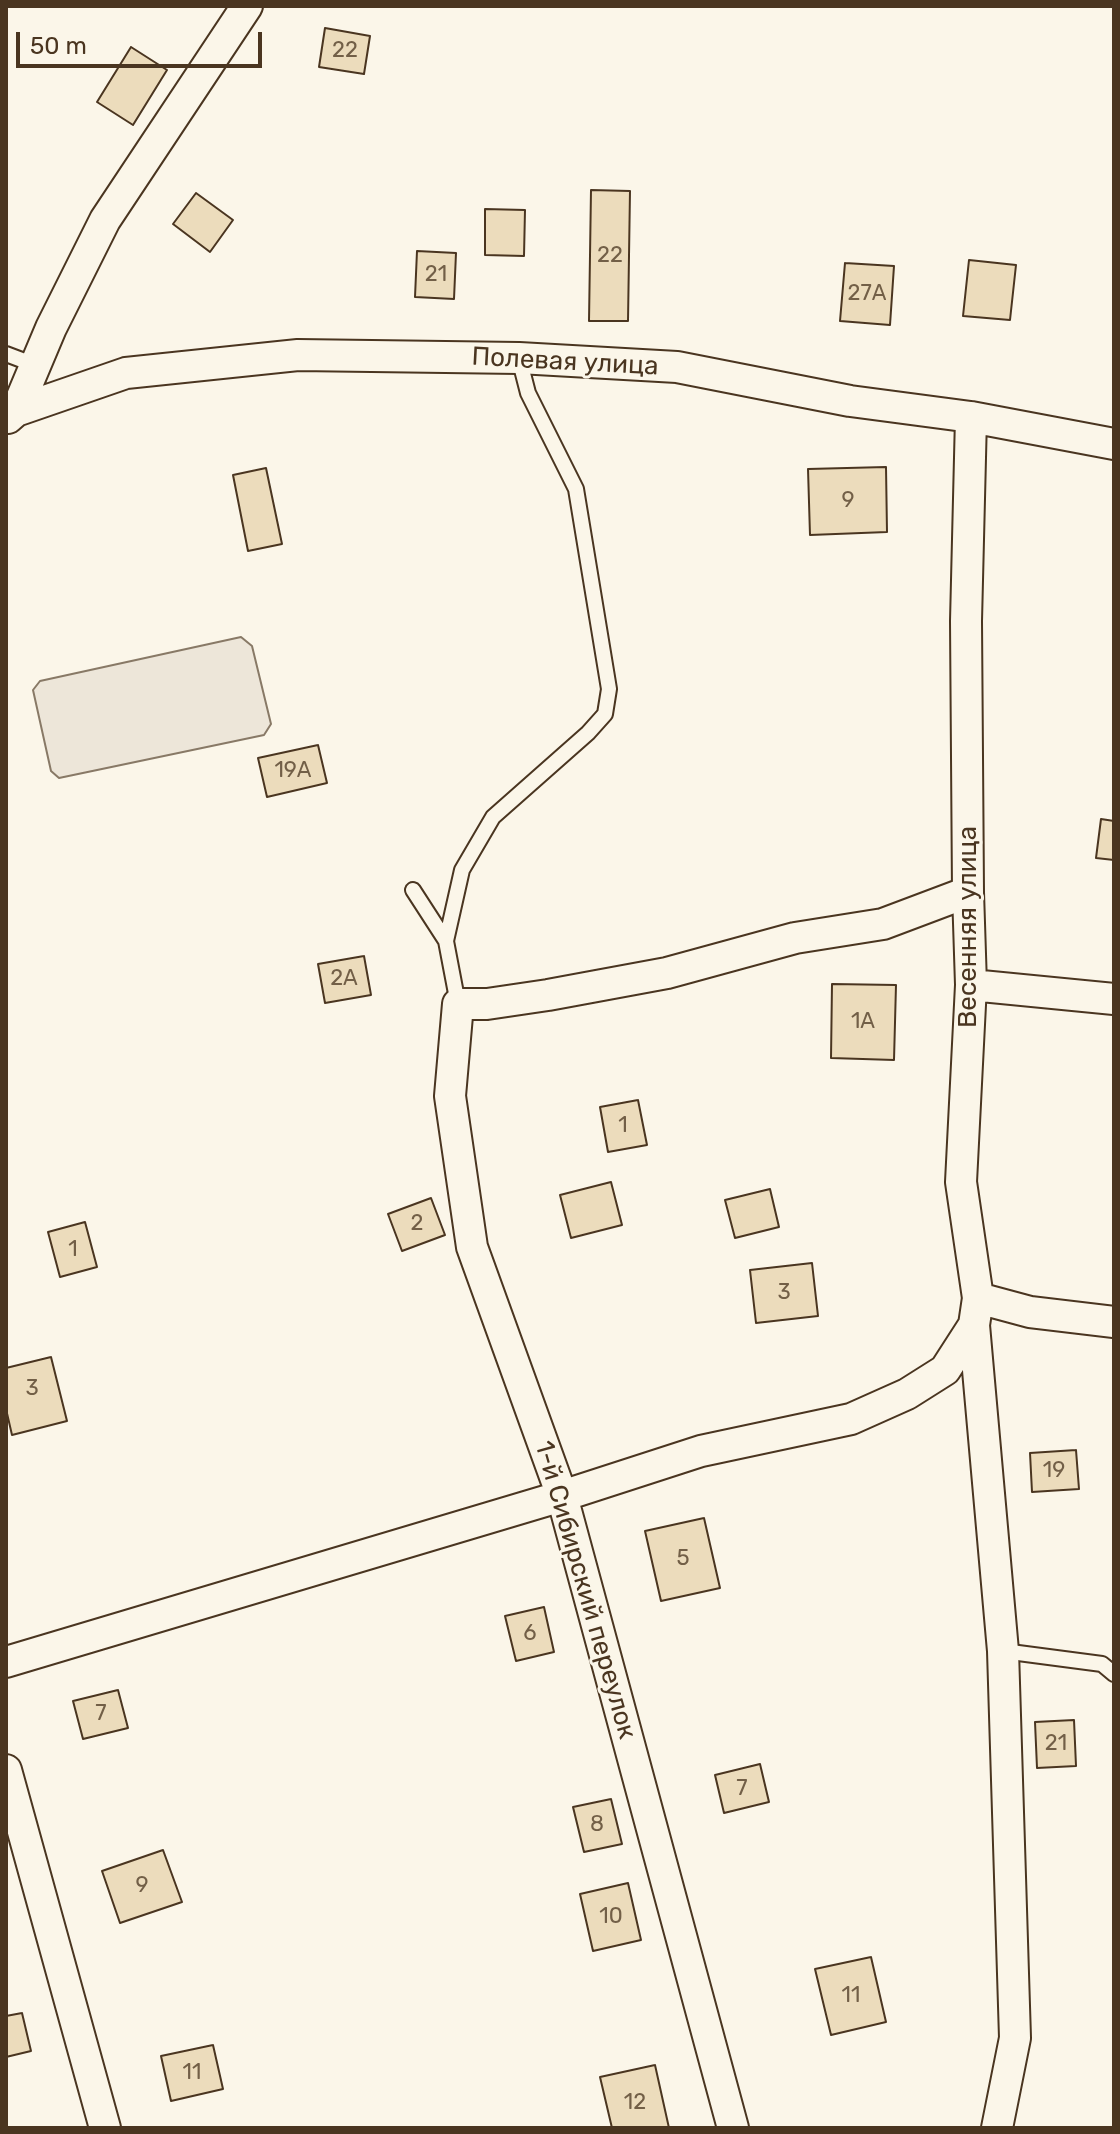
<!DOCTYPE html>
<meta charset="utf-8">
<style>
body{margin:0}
#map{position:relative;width:1120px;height:2134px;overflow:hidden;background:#fbf6e9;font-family:Rubik,sans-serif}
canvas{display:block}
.frame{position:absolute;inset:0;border:8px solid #4a3520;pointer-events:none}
.scale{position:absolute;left:16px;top:32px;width:246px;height:36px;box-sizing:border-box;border:4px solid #4a3520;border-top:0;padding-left:10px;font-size:24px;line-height:28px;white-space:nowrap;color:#4a3520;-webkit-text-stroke:6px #fbf6e9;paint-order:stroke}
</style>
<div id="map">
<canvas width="1120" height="2134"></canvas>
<div class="frame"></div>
<div class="scale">50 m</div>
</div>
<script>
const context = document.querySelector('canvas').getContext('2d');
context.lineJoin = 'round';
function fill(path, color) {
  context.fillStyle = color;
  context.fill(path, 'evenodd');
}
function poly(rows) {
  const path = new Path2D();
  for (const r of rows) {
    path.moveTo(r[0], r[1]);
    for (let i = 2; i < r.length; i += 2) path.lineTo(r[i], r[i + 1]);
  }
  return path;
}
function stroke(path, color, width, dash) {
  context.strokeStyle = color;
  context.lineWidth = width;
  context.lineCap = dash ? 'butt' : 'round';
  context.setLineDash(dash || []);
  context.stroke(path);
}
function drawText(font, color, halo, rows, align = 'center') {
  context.font = font + ' Rubik,sans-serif';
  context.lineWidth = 6;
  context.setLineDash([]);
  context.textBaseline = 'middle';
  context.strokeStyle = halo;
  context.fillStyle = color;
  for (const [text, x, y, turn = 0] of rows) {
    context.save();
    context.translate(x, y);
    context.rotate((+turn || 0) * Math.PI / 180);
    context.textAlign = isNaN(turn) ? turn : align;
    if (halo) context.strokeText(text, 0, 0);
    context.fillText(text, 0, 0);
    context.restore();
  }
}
const green = poly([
 [241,637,252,646,271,724,264,735,59,778,51,771,33,690,40,681,241,637]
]);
const building = poly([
 [325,28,370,36,364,74,319,67,325,28],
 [131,47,167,70,133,125,97,102,131,47],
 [591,190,630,191,628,321,589,321,591,190],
 [196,193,233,220,210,252,173,224,196,193],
 [485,209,525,210,524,256,485,255,485,209],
 [417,251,456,253,454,299,415,297,417,251],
 [969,260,1016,265,1010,320,963,316,969,260],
 [845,263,894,266,890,325,840,321,845,263],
 [886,467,887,532,810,535,808,469,886,467],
 [266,468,282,544,248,551,233,475,266,468],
 [318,745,327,783,267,797,258,758,318,745],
 [1101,819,1114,821,1114,860,1096,858,1101,819],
 [364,956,371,995,325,1003,318,964,364,956],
 [832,984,896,985,894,1060,831,1058,832,984],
 [638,1100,647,1145,608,1152,600,1107,638,1100],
 [611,1182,622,1225,571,1238,560,1195,611,1182],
 [770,1189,779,1227,735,1238,725,1200,770,1189],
 [431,1198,445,1235,402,1251,388,1214,431,1198],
 [85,1222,97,1267,60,1277,48,1232,85,1222],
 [812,1263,818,1316,756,1323,750,1270,812,1263],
 [51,1357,67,1421,12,1435,6,1409,6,1368,51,1357],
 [1076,1450,1079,1489,1032,1492,1030,1453,1076,1450],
 [704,1518,720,1588,661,1601,645,1531,704,1518],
 [544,1607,554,1652,516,1661,505,1616,544,1607],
 [118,1690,128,1728,83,1739,73,1701,118,1690],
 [1074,1720,1076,1766,1037,1768,1035,1722,1074,1720],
 [760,1764,769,1802,724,1813,715,1775,760,1764],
 [611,1799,622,1844,584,1852,573,1807,611,1799],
 [163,1850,182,1902,120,1923,102,1871,163,1850],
 [628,1883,641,1940,593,1951,580,1894,628,1883],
 [871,1957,886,2022,831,2035,815,1969,871,1957],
 [22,2013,31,2051,6,2057,6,2016,22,2013],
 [213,2045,223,2089,171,2101,161,2056,213,2045],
 [655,2065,669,2128,612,2128,600,2077,655,2065]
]);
const lane = poly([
 [6,354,35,365],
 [413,890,446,941],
 [458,1004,446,941,462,870,493,817,588,733,605,714,609,689,576,489,528,393,519,358],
 [1003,1651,1102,1664,1114,1674]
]);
const street = poly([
 [16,411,126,373,298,355,519,358,677,367,850,401,971,417,1114,444],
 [971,417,966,621,968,892,971,985,961,1182,978,1298,1030,1312,1114,1322],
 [8,418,16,411,51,328,105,220,247,6],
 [971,985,1114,999],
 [974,1325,1003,1651,1015,2038,997,2128],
 [6,1662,562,1496,701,1451,851,1419,907,1394,945,1370,974,1325,978,1298],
 [6,1770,105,2128],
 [733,2128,562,1496,472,1247,450,1096,458,1004,487,1004,548,995,667,973,795,938,883,924,968,892]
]);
const numberNames = [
 ["22",345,51],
 ["22",610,256],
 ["21",436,275],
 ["27А",867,294],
 ["9",848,501],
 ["19А",293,771],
 ["2А",344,979],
 ["1А",863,1022],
 ["1",623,1126],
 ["2",417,1224],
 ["1",73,1250],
 ["3",784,1293],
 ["3",32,1389],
 ["19",1054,1471],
 ["5",683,1559],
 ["6",530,1634],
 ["7",101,1714],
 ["21",1056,1744],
 ["7",742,1789],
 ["8",597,1825],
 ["9",142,1886],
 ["10",611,1917],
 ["11",851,1996],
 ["11",192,2073],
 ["12",635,2103]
];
const streetNames = [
 ["Полевая улица",565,362,3],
 ["Весенняя улица",968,927,-90],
 ["1-й Сибирский переулок",585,1590,74]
];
fill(green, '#ede6d9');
stroke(green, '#887966', 2);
fill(building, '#ecdcbc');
stroke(building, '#4a3520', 2);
stroke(lane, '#4a3520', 18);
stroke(street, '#4a3520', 34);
stroke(lane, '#fbf6e9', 14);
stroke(street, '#fbf6e9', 30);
drawText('22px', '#725f47', null, numberNames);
drawText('26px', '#4a3520', '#fbf6e9', streetNames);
</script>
